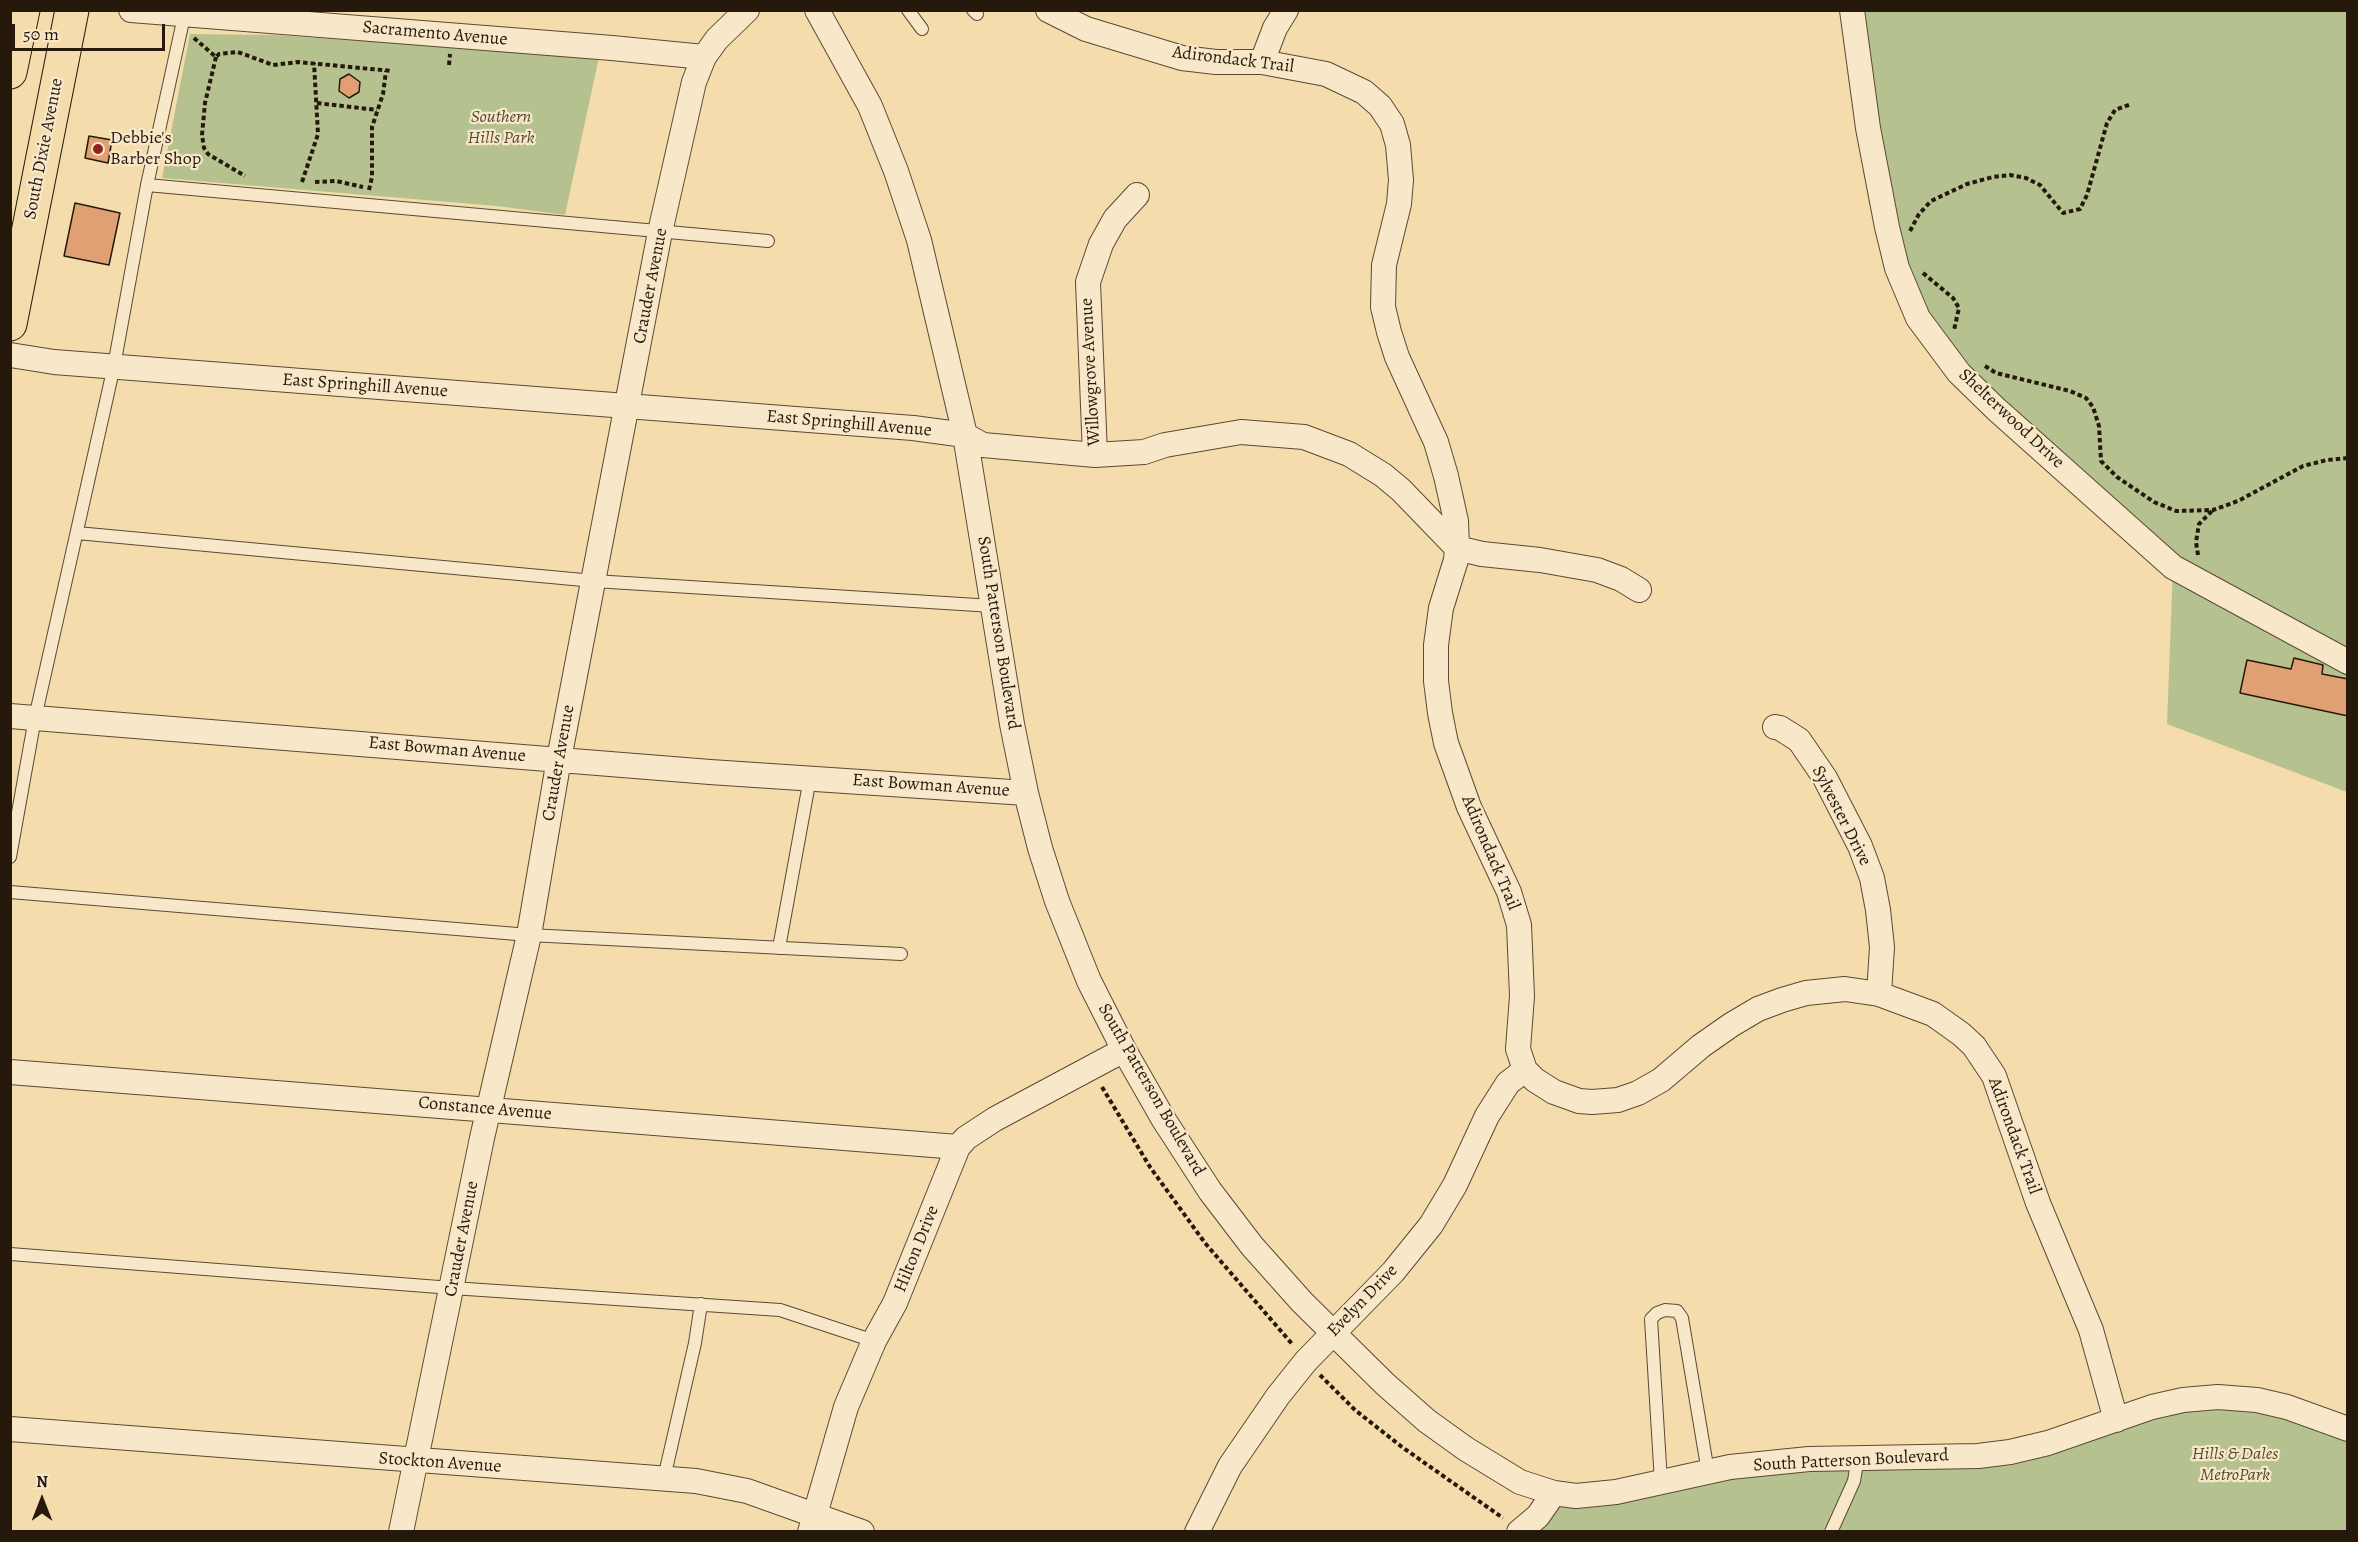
<!DOCTYPE html>
<style>
body{margin:0}
#map{position:relative;width:2358px;height:1542px;overflow:hidden;background:#f5dcac;font-family:Alegreya,serif}
canvas{display:block}
.frame{position:absolute;inset:0;border:12px solid #26190c;pointer-events:none}
.north{position:absolute;left:12px;top:1470px;width:60px;height:60px;-webkit-text-stroke:4px #f8e8c9;paint-order:stroke;rotate:0deg;font-size:16px;font-weight:700;line-height:24px;text-align:center;color:#26190c}
.north::after{content:'';display:block;margin:auto;width:21px;height:27px;background:#26190c;clip-path:polygon(50% 0,100% 100%,50% 72%,0 100%)}
.scale{position:absolute;left:12px;top:24px;width:153px;height:27px;box-sizing:border-box;border:3px solid #26190c;border-top:0;padding-left:8px;font-size:18px;line-height:21px;white-space:nowrap;color:#26190c;-webkit-text-stroke:4px #f8e8c9;paint-order:stroke}
</style>
<div id="map">
<canvas width="2358" height="1542"></canvas>
<div class="frame"></div>
<div class="north">N</div>
<div class="scale">50 m</div>
</div>
<script>
const context = document.querySelector('canvas').getContext('2d');
context.lineJoin = 'round';
function fill(path, color) {
  context.fillStyle = color;
  context.fill(path, 'evenodd');
}
function poly(rows) {
  const path = new Path2D();
  for (const r of rows) {
    path.moveTo(r[0], r[1]);
    for (let i = 2; i < r.length; i += 2) path.lineTo(r[i], r[i + 1]);
  }
  return path;
}
function stroke(path, color, width, dash) {
  context.strokeStyle = color;
  context.lineWidth = width;
  context.lineCap = dash ? 'butt' : 'round';
  context.setLineDash(dash || []);
  context.stroke(path);
}
function drawText(font, color, halo, rows, align = 'center') {
  context.font = font + ' Alegreya,serif';
  context.lineWidth = 4.5;
  context.setLineDash([]);
  context.textBaseline = 'middle';
  context.strokeStyle = halo;
  context.fillStyle = color;
  for (const [text, x, y, turn = 0] of rows) {
    context.save();
    context.translate(x, y);
    context.rotate((+turn || 0) * Math.PI / 180);
    context.textAlign = isNaN(turn) ? turn : align;
    if (halo) context.strokeText(text, 0, 0);
    context.fillText(text, 0, 0);
    context.restore();
  }
}
const green = poly([
 [1852,11,2347,11,2347,792,2167,724,2173,567,1918,318],
 [190,34,274,35,599,57,565,215,497,206,162,178],
 [2218,1397,2347,1429,2347,1531,1519,1532,1554,1493,1730,1467,1978,1456]
]);
const building = poly([
 [349,74,360,82,359,92,349,98,339,91,340,79,349,74],
 [89,136,112,140,108,163,85,158,89,136],
 [75,203,120,213,109,265,64,256,75,203],
 [2294,658,2323,665,2322,674,2348,679,2348,716,2240,693,2247,660,2291,669,2294,658]
]);
const path = poly([
 [194,38,216,57,219,54,238,52,273,65,298,62,392,71],
 [216,57,205,103,202,135,204,148,208,154,245,176],
 [449,65,450,54],
 [317,103,377,110],
 [302,182,318,134,314,63],
 [315,182,336,181,363,187],
 [369,190,372,177,372,127,383,94,386,71],
 [1910,231,1919,214,1931,201,1967,184,1993,177,2010,175,2026,178,2040,185,2063,213,2080,209,2087,195,2107,123,2115,110,2131,104],
 [1923,273,1953,298,1959,308,1954,330],
 [1985,366,1996,373,2070,391,2086,398,2093,407,2099,426,2101,461,2117,477,2154,502,2176,511,2213,510,2238,501,2303,466,2327,460,2348,458],
 [2198,555,2196,542,2199,524,2213,510],
 [1102,1087,1150,1167,1205,1243,1293,1345],
 [1320,1375,1355,1410,1402,1447,1503,1518]
]);
const lane = poly([
 [908,10,922,29],
 [973,10,977,14],
 [147,185,768,241],
 [77,533,594,581,993,606],
 [10,857,35,718,114,366,147,185,185,12],
 [10,892,529,935,901,954],
 [779,948,810,778],
 [10,1254,452,1288,780,1310,874,1341],
 [664,1478,695,1343,701,1304],
 [1661,1482,1651,1319,1657,1313,1665,1310,1677,1311,1682,1318,1708,1472],
 [1831,1532,1854,1481,1858,1457]
]);
const street = poly([
 [131,10,612,48,704,57],
 [817,10,870,106,896,171,919,240,965,435,1012,724,1026,793,1040,848,1057,901,1089,981,1124,1050,1164,1120,1210,1191,1252,1246,1302,1302,1385,1384,1427,1421,1466,1449,1520,1482,1554,1493,1576,1496,1616,1492,1730,1467,1809,1459,1978,1456,2010,1452,2048,1443,2152,1407,2183,1400,2218,1397,2257,1400,2287,1407,2348,1429],
 [1048,10,1086,29,1182,58,1216,62,1262,62,1326,74,1364,92,1380,106,1392,124,1398,145,1401,180,1399,204,1384,265,1383,307,1389,332,1397,357,1436,442,1446,476,1456,521,1457,548,1456,560,1441,608,1436,645,1436,681,1440,713,1446,743,1469,807,1509,892,1519,925,1522,996,1518,1049,1525,1070,1535,1080,1554,1092,1579,1101,1592,1102,1618,1100,1638,1093,1661,1080,1701,1046,1731,1025,1758,1009,1782,1000,1806,993,1845,989,1879,994,1933,1014,1961,1034,1974,1046,1994,1076,2038,1203,2091,1330,2116,1420],
 [1852,10,1868,128,1887,227,1897,268,1918,318,1959,373,1996,409,2173,567,2348,662],
 [1262,62,1275,28,1286,10],
 [10,355,54,362,913,428,965,435,983,445,1095,455,1144,452,1165,445,1241,432,1304,437,1349,454,1383,475,1401,490,1457,548,1482,554,1540,560,1597,570,1621,579,1639,590],
 [1095,455,1088,282,1101,244,1115,219,1137,195],
 [10,716,710,772,1026,793],
 [1775,727,1780,728,1799,740,1825,778,1860,846,1872,878,1878,910,1882,947,1879,994],
 [10,1072,958,1147],
 [10,1429,696,1481,747,1491,862,1532],
 [401,1532,482,1138,529,935,559,759,660,232,694,82,704,57,717,39,747,10],
 [810,1532,846,1407,874,1341,895,1303,958,1147,966,1138,995,1119,1124,1050],
 [1197,1532,1230,1466,1278,1396,1306,1361,1393,1272,1431,1225,1455,1185,1487,1116,1508,1083,1525,1070],
 [1519,1532,1538,1516,1554,1493]
]);
const primary = poly([
 [10,72,23,10],
 [10,324,72,10]
]);
const markers = [
 [98,149,6,"#8f2418"]
];
const streetNames = [
 ["Sacramento Avenue",435,34,5],
 ["Adirondack Trail",1233,60,7],
 ["South Dixie Avenue",44,149,-79],
 ["Crauder Avenue",651,286,-79],
 ["Willowgrove Avenue",1091,372,-93],
 ["East Springhill Avenue",365,386,4],
 ["Shelterwood Drive",2011,419,43],
 ["East Springhill Avenue",849,424,5],
 ["South Patterson Boulevard",998,633,81],
 ["East Bowman Avenue",447,750,5],
 ["Crauder Avenue",559,763,-80],
 ["East Bowman Avenue",931,786,4],
 ["Sylvester Drive",1841,816,63],
 ["Adirondack Trail",1490,853,67],
 ["South Patterson Boulevard",1151,1090,60],
 ["Constance Avenue",485,1109,5],
 ["Adirondack Trail",2014,1136,70],
 ["Crauder Avenue",462,1239,-79],
 ["Hilton Drive",917,1249,-68],
 ["Evelyn Drive",1363,1301,-46],
 ["South Patterson Boulevard",1851,1461,-3],
 ["Stockton Avenue",440,1463,4]
];
const parkNames = [
 ["Southern",501,118],
 ["Hills Park",501,139],
 ["Hills & Dales",2235,1455],
 ["MetroPark",2235,1476]
];
const poiNames = [
 ["Debbie's",110,139],
 ["Barber Shop",110,160]
];
fill(green, '#b5c28f');
fill(building, '#e19f74');
stroke(building, '#26190c', 1.5);
stroke(lane, '#5a4a34', 14);
stroke(street, '#5a4a34', 26);
stroke(primary, '#26190c', 35);
stroke(path, '#26190c', 4, [4.5, 3]);
stroke(lane, '#f8e8c9', 12);
stroke(street, '#f8e8c9', 24);
stroke(primary, '#f5dcac', 33);
for (const [x, y, r, color] of markers) {
  const dot = new Path2D();
  dot.arc(x, y, r, 0, 2 * Math.PI);
  context.fillStyle = color;
  context.fill(dot);
  stroke(dot, '#f8e8c9', 2);
}
drawText('18px', '#26190c', '#f8e8c9', streetNames);
drawText('italic 18px', '#514c33', '#f8e8c9', parkNames);
drawText('18px', '#26190c', '#f8e8c9', poiNames, 'left');
</script>
